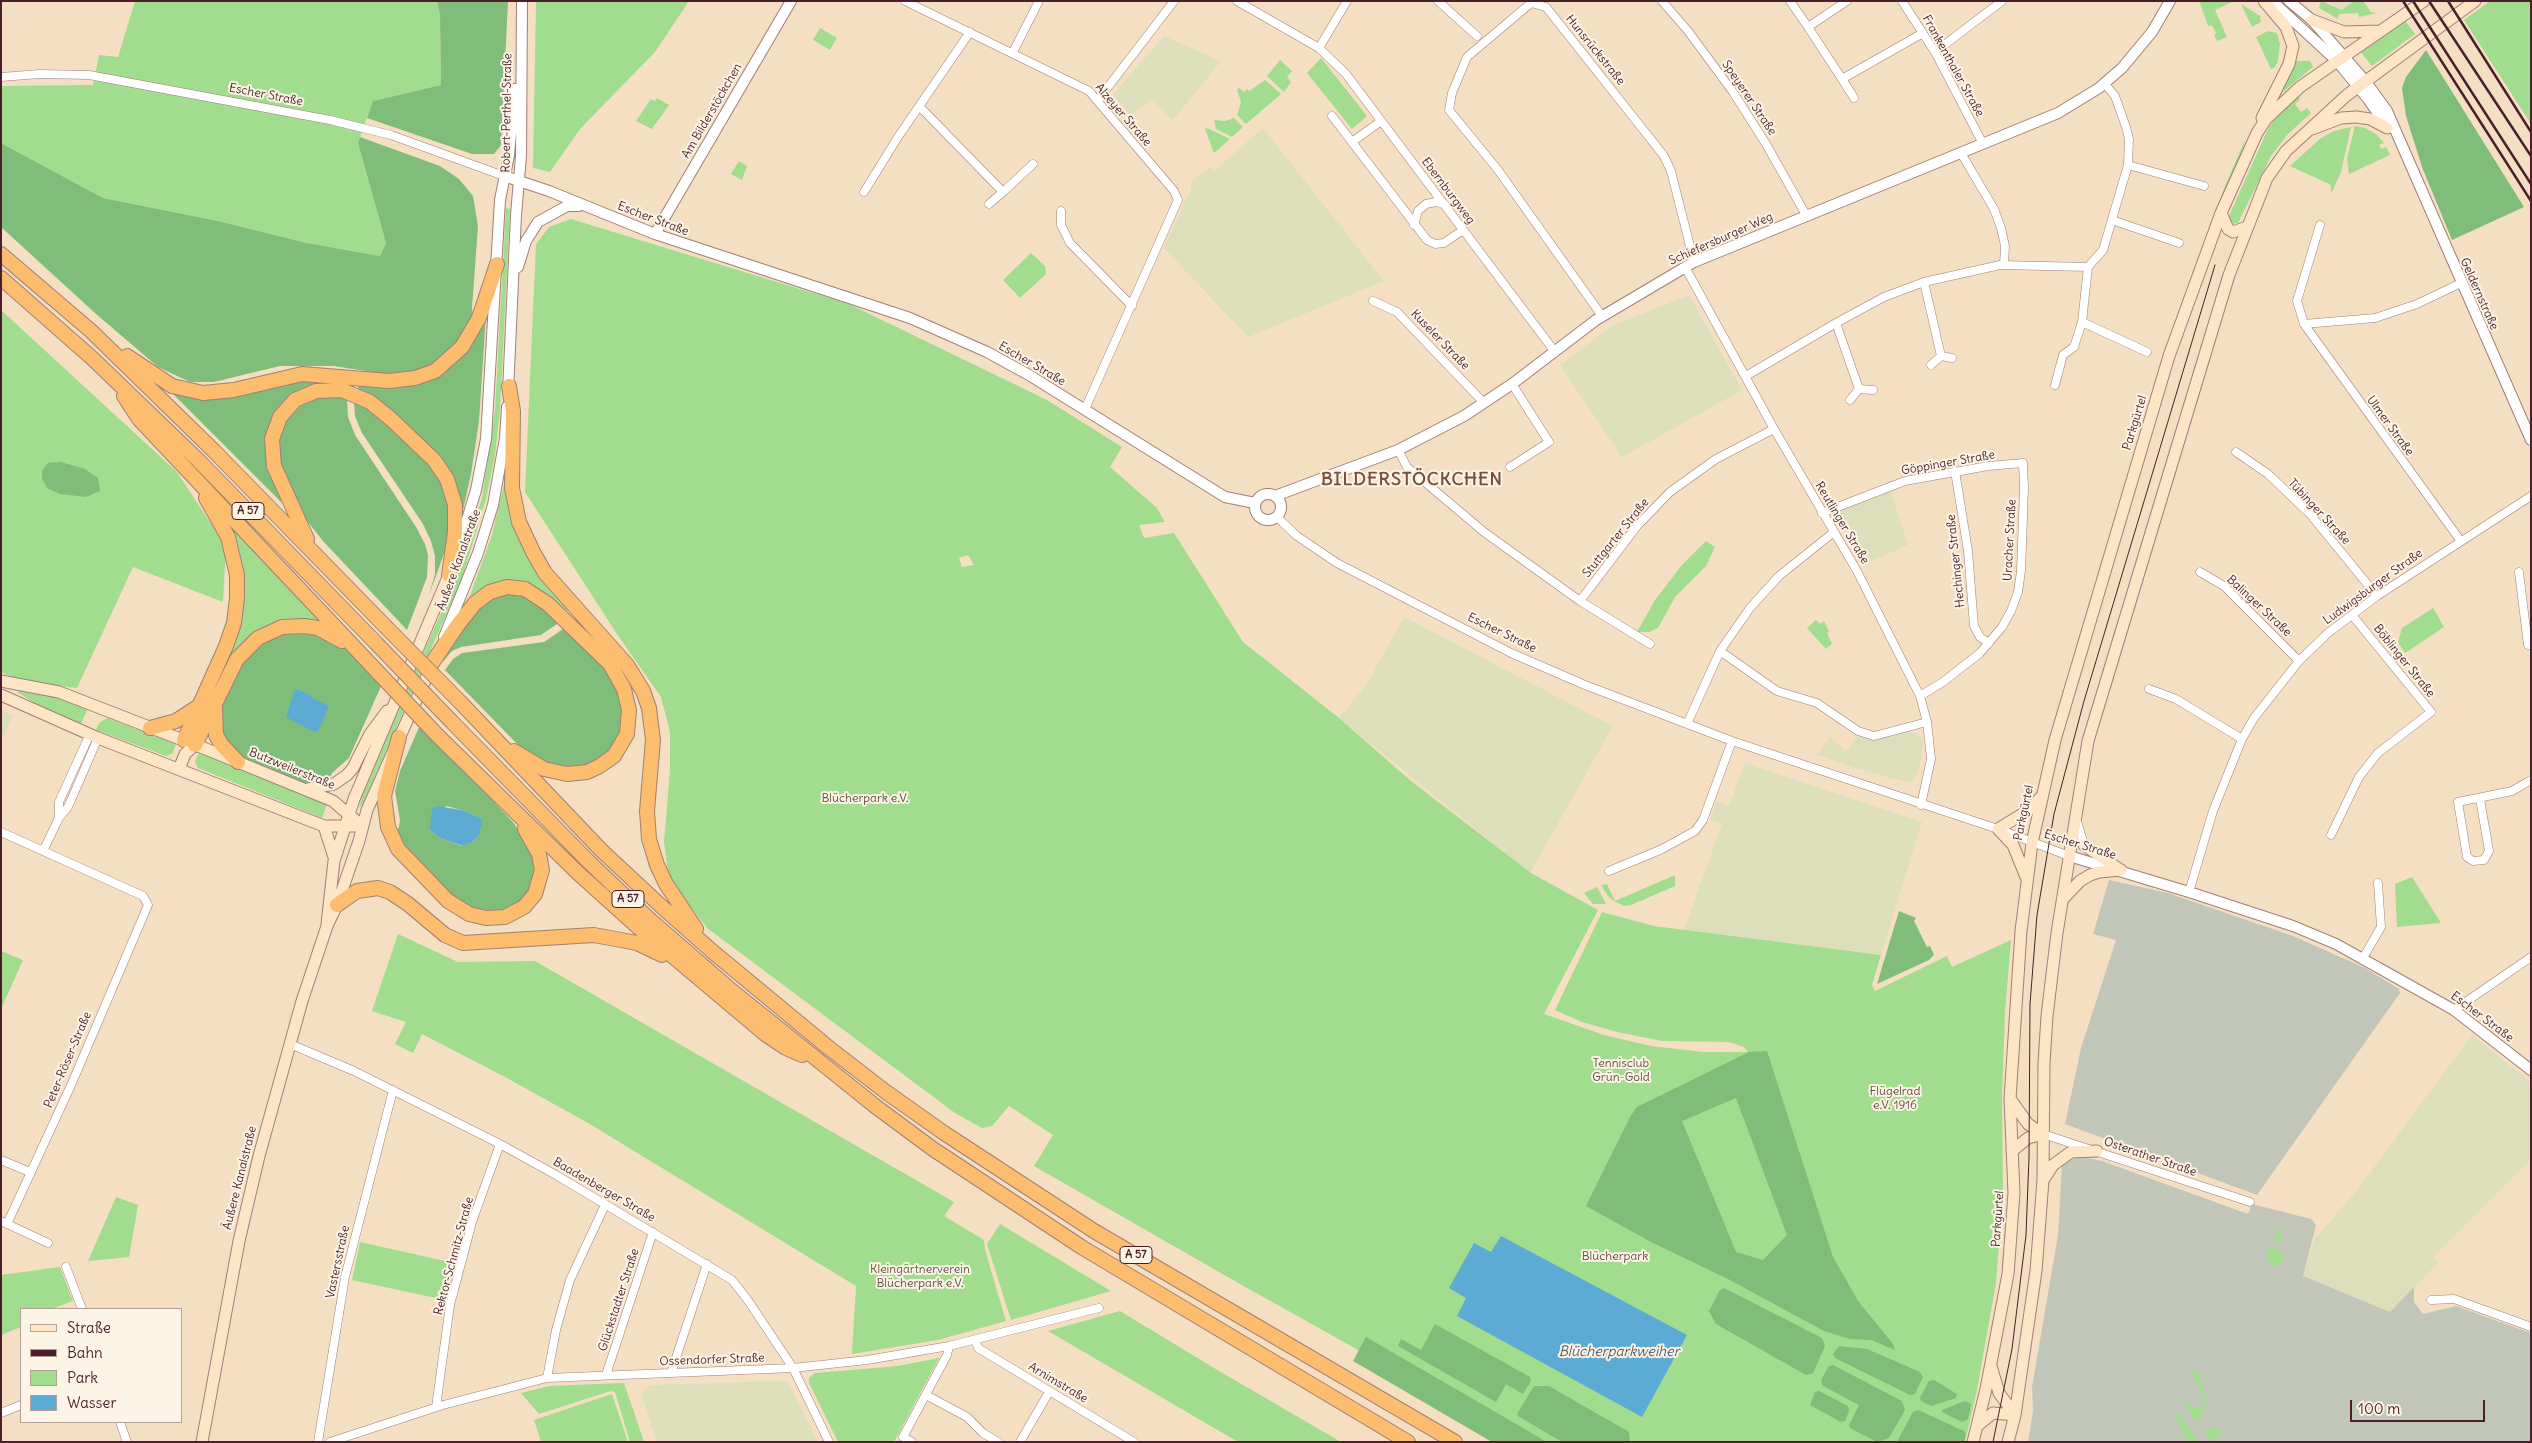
<!DOCTYPE html>
<meta charset="utf-8">
<style>
body{margin:0}
#map{position:relative;width:2532px;height:1443px;overflow:hidden;background:#f5dfc3;font-family:Delius,sans-serif}
canvas{display:block}
.frame{position:absolute;inset:0;border:2px solid #4a1f2b;pointer-events:none}
.legend{position:absolute;left:20px;top:1308px;width:162px;height:115px;box-sizing:border-box;background:#fcf5e5;border:1px solid #b59f9b;margin:0;padding:6px 9px;list-style:none;font-size:15px;color:#4a1f2b}
.legend li{display:flex;align-items:center;gap:10px;height:25px}
.legend b{width:25px;border:1px solid #b59f9b}
.scale{position:absolute;left:2350px;top:1400px;width:135px;height:22px;box-sizing:border-box;border:2px solid #4a1f2b;border-top:0;padding-left:6px;font-size:15px;line-height:18px;white-space:nowrap;color:#4a1f2b;-webkit-text-stroke:4px #fcf5e5;paint-order:stroke}
</style>
<div id="map">
<canvas width="2532" height="1443"></canvas>
<div class="frame"></div>
<ul class="legend">
<li><b style="height:6px;background:#fee5c5"></b>Straße</li>
<li><b style="height:6px;background:#4a1f2b"></b>Bahn</li>
<li><b style="height:14px;background:#a1dc8f"></b>Park</li>
<li><b style="height:14px;background:#5babd5"></b>Wasser</li>
</ul>
<div class="scale">100 m</div>
</div>
<script>
const context = document.querySelector('canvas').getContext('2d');
context.lineJoin = 'round';
function fill(path, color) {
  context.fillStyle = color;
  context.fill(path, 'evenodd');
}
function poly(rows) {
  const path = new Path2D();
  for (const r of rows) {
    if (r.length === 3) {
      path.moveTo(r[0] + r[2], r[1]);
      path.arc(r[0], r[1], r[2], 0, 2 * Math.PI);
      continue;
    }
    path.moveTo(r[0], r[1]);
    for (let i = 2; i < r.length; i += 2) path.lineTo(r[i], r[i + 1]);
  }
  return path;
}
function stroke(path, color, width, dash) {
  context.strokeStyle = color;
  context.lineWidth = width;
  context.lineCap = dash ? 'butt' : 'round';
  context.setLineDash(dash || []);
  context.stroke(path);
}
function drawText(font, color, halo, rows, align = 'center') {
  context.font = font + ' Delius,sans-serif';
  context.lineWidth = 4;
  context.setLineDash([]);
  context.textBaseline = 'middle';
  context.strokeStyle = halo;
  context.fillStyle = color;
  for (const [text, x, y, turn = 0] of rows) {
    context.save();
    context.translate(x, y);
    context.rotate((+turn || 0) * Math.PI / 180);
    context.textAlign = isNaN(turn) ? turn : align;
    if (halo) context.strokeText(text, 0, 0);
    context.fillText(text, 0, 0);
    context.restore();
  }
}
const built = poly([
 [2328,1,2354,1,2342,10],
 [1164,36,1221,61,1173,120,1151,99,1131,116,1113,95],
 [1263,128,1384,281,1248,337,1164,248,1191,189,1191,182,1211,166,1214,171],
 [1689,295,1742,390,1622,457,1560,365,1612,326],
 [1890,490,1908,545,1862,565,1837,516,1840,509],
 [1404,617,1613,726,1530,873,1339,718,1367,684],
 [1,710,13,715,1,741],
 [1907,731,1918,734,1923,743,1918,773,1911,783,1851,767,1817,755,1830,737,1846,751,1858,736,1875,740],
 [1745,763,1922,822,1881,955,1684,930,1722,824,1710,820,1716,802,1729,806],
 [2472,1035,2531,1083,2531,1159,2432,1258,2439,1262,2390,1312,2303,1276,2314,1240,2357,1190],
 [784,1381,788,1382,818,1442,657,1442,641,1393,650,1385]
]);
const industrial = poly([
 [2109,880,2168,893,2293,936,2365,968,2399,989,2400,993,2257,1195,2065,1124,2081,1048,2116,940,2093,934],
 [2083,1157,2102,1161,2248,1214,2252,1204,2311,1219,2316,1225,2303,1276,2390,1312,2414,1287,2414,1302,2423,1314,2456,1306,2531,1333,2531,1442,2028,1442,2033,1411,2032,1387,2058,1235,2062,1165,2073,1159]
]);
const green = poly([
 [135,1,437,1,440,15,441,85,373,101,358,143,386,243,380,256,307,243,218,221,103,198,1,143,1,86,93,85,99,55,118,57],
 [536,1,689,1,655,52,580,129,550,172,533,168],
 [2199,1,2234,1,2215,10,2227,37,2217,41,2214,35,2216,33,2212,25,2208,26],
 [2321,1,2342,10,2354,1,2363,1,2371,12,2377,13,2359,17,2358,13,2339,14,2338,19,2319,8],
 [2490,1,2531,1,2531,124,2464,20],
 [2241,4,2260,16,2261,22,2252,27],
 [2404,19,2415,34,2372,66,2360,51],
 [820,28,837,38,830,50,813,40],
 [2268,31,2277,33,2280,44,2278,61,2275,67,2271,69,2256,37],
 [1321,58,1367,116,1352,129,1307,73],
 [1280,60,1292,71,1287,77,1291,82,1284,92,1267,76],
 [2294,61,2310,61,2313,67,2278,96],
 [1265,80,1281,94,1246,124,1237,115,1241,102,1237,90,1239,88,1244,92,1247,89,1249,91],
 [2297,95,2300,99,2295,104,2301,112,2307,108,2311,113,2288,134,2271,156,2238,223,2231,224,2229,216,2268,129,2277,115],
 [657,98,669,105,652,129,636,121,651,99,655,101],
 [1234,118,1243,127,1232,137,1216,129,1214,120,1225,121],
 [2355,126,2365,128,2376,134,2384,143,2379,145,2381,149,2386,147,2390,155,2349,174,2347,159],
 [2351,127,2341,172,2331,194,2331,185,2290,166,2321,138,2334,131],
 [1207,128,1230,139,1214,153,1205,129],
 [2245,140,2242,152,2210,227,2225,186],
 [739,161,747,166,742,180,731,174],
 [506,208,510,209,500,410,495,455,486,499,462,579,363,803,359,808,365,785,457,577,482,498,495,410],
 [571,219,849,304,1047,400,1122,447,1110,467,1157,508,1165,522,1139,525,1144,538,1174,533,1243,642,1339,718,1411,781,1531,873,1598,910,1544,1014,1604,1035,1651,1046,1703,1052,1748,1052,1744,1047,1729,1042,1662,1041,1617,1032,1582,1022,1555,1010,1602,912,1654,926,1881,955,1872,985,1875,991,1947,956,1952,967,2011,940,2005,1012,2002,1096,2003,1191,1996,1283,1977,1390,1965,1442,1523,1442,1240,1284,1034,1166,1053,1135,1009,1106,992,1126,982,1128,955,1113,707,928,669,879,664,842,670,770,670,732,661,697,619,637,525,492,536,244,549,227],
 [968,555,974,565,962,567,959,558],
 [1031,253,1045,266,1046,274,1020,298,1003,280],
 [1,310,177,472,226,547,223,602,133,567,77,688,23,682,1,672],
 [505,479,508,496,568,608,566,613,467,604,492,535],
 [229,524,325,625,197,724,235,634,227,525],
 [1706,541,1715,547,1706,566,1675,597,1658,628,1649,632,1637,632,1655,600,1682,565],
 [2433,608,2444,627,2405,653,2398,642,2402,628],
 [1816,620,1820,624,1824,621,1829,632,1827,633,1832,644,1826,649,1807,628],
 [21,691,56,696,88,708,81,724,41,707,17,692],
 [107,718,176,744,173,753,166,756,96,730,99,723],
 [199,752,327,804,322,818,198,768,195,762],
 [1675,875,1675,886,1631,905,1624,906,1614,901,1608,896,1601,885,1607,884,1615,901],
 [2412,877,2441,923,2397,927,2395,884],
 [1597,887,1606,904,1593,904,1584,893],
 [398,934,458,962,535,961,954,1202,944,1216,984,1240,985,1250,1006,1321,938,1340,852,1354,856,1286,588,1123,505,1077,422,1034,413,1053,395,1044,406,1022,372,1011],
 [1,951,23,960,1,1009],
 [116,1197,138,1205,129,1257,88,1261],
 [2275,1223,2282,1233,2282,1249,2286,1252,2284,1256,2282,1251,2280,1243,2274,1240,2278,1232],
 [1000,1224,1111,1291,1011,1320,987,1244],
 [360,1242,454,1263,445,1300,352,1280],
 [2275,1246,2284,1259,2281,1264,2271,1268,2266,1251],
 [60,1267,73,1301,51,1309,21,1309,21,1327,1,1335,1,1275],
 [1120,1311,1219,1371,1341,1442,1238,1442,1048,1331],
 [939,1358,894,1442,838,1442,809,1383,809,1378,815,1373,898,1366],
 [2189,1367,2197,1372,2202,1379,2206,1401,2203,1413,2197,1423,2181,1399,2194,1408,2201,1406,2203,1403,2203,1396],
 [624,1383,644,1442,630,1442,615,1392,611,1391,539,1414,521,1393,549,1386],
 [612,1394,628,1442,541,1442,534,1420],
 [2172,1408,2183,1419,2199,1442,2187,1442],
 [2212,1428,2221,1428,2216,1442,2211,1442,2204,1432]
]);
const forest = poly([
 [437,1,508,1,501,145,494,154,472,154,367,118,373,101,441,85,440,15],
 [2426,50,2524,207,2452,240,2422,167,2406,116,2402,88,2406,77],
 [360,137,440,166,459,179,473,196,478,226,472,308,473,316,457,344,434,363,413,372,391,375,334,366,280,366,214,382,190,382,158,367,95,313,1,227,1,143,103,198,218,221,307,243,380,256,386,243,358,143],
 [486,315,479,421,471,474,461,519,454,484,357,390,360,383,416,382],
 [298,379,352,382,350,387,285,403,271,475,282,503,169,390],
 [332,394,347,399,348,417,355,435,416,527,425,544,428,555,427,577,407,630,323,541,304,517,287,490,276,447,282,423,301,402],
 [354,402,365,404,432,465,448,495,450,521,446,548,429,595,435,574,435,556,431,541,423,524,362,433,355,416],
 [61,462,85,469,98,478,100,491,86,497,60,494,47,488,42,478,42,471,48,463],
 [504,593,526,595,560,622,541,635,461,647,452,651,442,663,461,629,488,599],
 [566,627,603,664,616,683,625,719,618,741,604,758,575,769,545,764,523,750,445,670,453,659,462,653,544,642],
 [309,631,343,646,382,684,349,758,332,773,328,781,314,784,299,782,236,755,224,741,220,707,235,671,254,647,276,634],
 [420,725,512,821,532,847,537,875,525,899,509,910,487,914,461,904,407,852,395,833,399,827,400,820,395,791,400,771],
 [446,806,462,810,481,819,480,834,474,841,462,846,438,837,430,830],
 [1899,911,1916,918,1914,921,1927,947,1930,946,1934,955,1929,960,1877,984],
 [1767,1051,1833,1257,1858,1301,1893,1344,1895,1350,1871,1340,1850,1339,1824,1331,1728,1279,1651,1242,1586,1206,1630,1117,1637,1107,1749,1052],
 [1736,1098,1787,1235,1763,1260,1736,1252,1682,1121],
 [1724,1288,1822,1338,1825,1346,1813,1373,1806,1375,1716,1324,1709,1311,1720,1290],
 [1435,1324,1530,1377,1531,1381,1523,1394,1506,1384,1496,1402,1398,1346,1401,1339,1421,1350],
 [1366,1337,1504,1417,1547,1442,1492,1442,1353,1361],
 [1839,1346,1867,1349,1920,1372,1923,1377,1915,1394,1910,1395,1835,1358,1833,1354],
 [1833,1365,1902,1401,1905,1410,1889,1438,1877,1442,1850,1428,1849,1425,1859,1405,1823,1386,1821,1381,1828,1367],
 [1934,1380,1957,1394,1956,1398,1931,1406,1921,1401,1920,1398,1929,1381],
 [1534,1386,1549,1386,1629,1432,1630,1442,1562,1442,1518,1416,1517,1414],
 [1819,1391,1848,1406,1849,1411,1845,1421,1841,1422,1810,1405,1815,1392],
 [1965,1401,1971,1404,1968,1419,1962,1422,1942,1412,1942,1410],
 [1918,1410,1964,1431,1966,1434,1964,1442,1897,1442,1913,1412]
]);
const water = poly([
 [295,690,300,690,329,707,318,731,314,732,286,717],
 [436,806,462,810,482,819,480,834,474,841,463,846,438,837,430,830,432,809],
 [1501,1236,1687,1335,1642,1417,1457,1316,1466,1298,1449,1288,1474,1243,1491,1252]
]);
const minor = poly([
 [905,1,1089,91,1174,191,1178,200,1085,409],
 [1237,1,1319,48,1346,74,1555,352],
 [1438,1,1477,36],
 [1662,1,1688,31,1733,92,1766,144,1806,215],
 [1790,1,1808,27],
 [1847,1,1808,27,1842,79,1923,33],
 [1902,1,1935,52,1983,144],
 [1319,48,1347,1],
 [1013,52,1039,1],
 [1935,52,2002,1],
 [1,77,40,74,89,75,330,120,391,135,504,176],
 [1842,79,1854,98],
 [1098,100,1174,1],
 [920,107,1003,192,989,204],
 [1332,116,1427,240,1435,244,1444,243,1463,230],
 [1352,142,1381,121],
 [1961,153,1994,209,2001,228,2005,246,2004,265],
 [2128,165,2204,186],
 [864,192,898,137,970,32],
 [1003,192,1033,164],
 [1061,211,1061,225,1070,243,1132,306],
 [2112,220,2179,243],
 [1414,225,1418,211,1426,204,1436,202,1444,204],
 [2320,225,2297,301,2304,324,2460,540],
 [1685,267,1774,429,1857,571,1920,696,1927,722,1931,759,1921,805],
 [2088,267,2082,322,2147,352],
 [1924,282,1941,356,1931,365],
 [1373,301,1397,312,1484,403],
 [1602,316,1498,170,1449,110,1452,93,1467,57,1531,3,1546,7,1664,156,1671,171,1694,262],
 [1836,323,1859,389,1850,400],
 [2304,324,2375,318,2417,304,2461,283],
 [1941,356,1952,358],
 [1746,376,1836,323,1884,297,1924,282,2000,265,2088,267,2103,250,2128,165,2129,139,2126,127,2115,96,2104,83],
 [2055,385,2063,355,2074,347,2082,322],
 [1859,389,1873,390],
 [1398,450,1407,467,1484,532,1580,601,1637,526,1670,492,1716,459,1774,429],
 [2236,452,2268,474,2310,514,2377,596],
 [1510,467,1549,442,1512,384],
 [1955,471,1968,551,1974,626,1980,637,1989,643],
 [1822,513,1905,481,1988,466,2023,463,2024,488,2021,571,2018,592,2011,611,2002,627,1980,653,1943,682,1920,696],
 [1277,517,1297,536,1337,563,1511,653,1585,685,1732,741,1998,829,2069,856],
 [2200,572,2224,586,2299,661],
 [2519,572,2528,645,2531,645],
 [1580,601,1650,644],
 [1720,651,1777,691,1817,703,1858,731,1874,736,1927,722],
 [2149,689,2176,699,2242,739],
 [1687,724,1720,651,1750,608,1779,576,1834,532],
 [2480,799,2489,851,2484,860,2473,861,2467,857,2458,802,2512,791,2531,780],
 [59,818,59,802,90,734],
 [2077,821,2084,845],
 [1,832,143,896,148,905,72,1083,7,1224],
 [2331,835,2359,777,2378,753,2431,712,2352,615],
 [43,851,59,818,68,807,98,738],
 [1609,871,1660,850,1695,831,1703,820,1732,741],
 [2189,892,2213,811,2242,739,2254,718,2299,661,2328,633,2377,596,2531,496],
 [2363,958,2381,927,2378,883],
 [2454,1010,2531,957],
 [290,1044,354,1071,500,1144,556,1175,732,1280,747,1299,793,1368,829,1442],
 [2043,1134,2250,1202],
 [1,1160,30,1172],
 [1,1221,48,1243],
 [66,1267,82,1309],
 [2431,1300,2454,1299,2531,1327],
 [975,1340,978,1348,1134,1442],
 [671,1373,707,1264],
 [606,1375,653,1232],
 [547,1378,556,1330,570,1280,605,1205],
 [926,1395,967,1417,983,1433,998,1442],
 [436,1407,450,1305,472,1222,500,1144],
 [1,1413,21,1405],
 [120,1422,127,1442],
 [318,1442,345,1277,393,1090],
 [330,1442,443,1405,547,1378,793,1368,867,1360,949,1346,1099,1308],
 [912,1442,903,1437,947,1355,949,1346],
 [1020,1442,1049,1392]
]);
const tertiary = poly([
 [2272,1,2337,61,2368,99,2388,128],
 [2289,1,2312,20,2366,82,2387,111,2531,440],
 [504,176,549,191,655,234,910,318,987,352,1029,375,1225,497,1255,503],
 [655,234,791,1],
 [518,267,526,241,538,222,567,206,579,206],
 [508,392,516,215,521,156,522,1],
 [1268,507,13],
 [1275,496,1398,450,1464,416,1512,384,1596,320,1694,262,2058,113,2099,88,2122,68,2152,32,2170,1],
 [455,559,476,490,486,439,500,200,509,155,515,89],
 [444,637,478,553,493,505,505,438,507,407],
 [2069,856,2189,892,2293,926,2336,944,2454,1010,2531,1070]
]);
const secondary = poly([
 [2312,20,2344,32,2380,31],
 [2262,118,2289,64,2293,46,2286,27,2264,1],
 [2312,129,2341,118,2356,117,2370,119,2387,128],
 [2221,213,2228,229,2233,232,2247,227],
 [1,681,59,692,206,749,333,801,362,826],
 [1,695,98,738,324,826,362,826],
 [179,769,185,754,195,745],
 [308,789,334,784,347,775,353,768,370,734,387,711],
 [324,826,334,857],
 [2084,845,2119,869],
 [2026,877,2013,845,1998,829,2029,810,2041,797],
 [2063,899,2080,881,2090,875,2099,872,2121,870],
 [327,924,334,861,354,799,449,575],
 [2011,1100,2028,1124,2043,1134],
 [2012,1151,2028,1138,2043,1134],
 [2044,1179,2053,1165,2071,1152,2097,1151],
 [1991,1366,1999,1393,2015,1415],
 [1977,1426,1993,1413,2015,1415],
 [202,1442,239,1241,259,1156,302,1001,327,926,337,905,359,841,367,810,432,665],
 [1973,1442,1986,1389,2008,1274,2014,1193,2010,1099,2021,931,2032,843,2055,740,2169,356,2221,213,2257,133,2266,119,2300,87,2424,1],
 [2008,1442,2015,1415,2036,1271,2043,1180,2044,1063,2047,1016,2057,933,2088,741,2229,275,2267,178,2286,151,2347,95,2475,1]
]);
const motorway = poly([
 [1,254,91,331,214,451,385,626],
 [1,278,92,358,199,461,376,643],
 [127,356,172,386,203,393,234,390,302,374,389,381,415,378,435,371,462,347,479,318,497,264],
 [509,386,513,411,512,488,519,522,533,552,545,573,627,665,643,691,649,708,653,740,647,811,649,839,657,865,666,884,696,929],
 [124,396,139,419,373,667],
 [307,539,274,466,272,439,280,417,295,400,316,391,342,390,370,402,391,419,434,460,447,479,455,505,455,532,449,575],
 [432,663,457,626,475,603,490,592,507,587,525,589,548,604,610,664,624,689,629,710,627,734,614,756,598,767,587,772,567,774,544,769,514,751],
 [462,704,601,850,661,906,713,952,829,1048,886,1092,944,1133,1094,1231,1455,1442],
 [215,708,216,735,221,744,238,762],
 [452,722,589,862,648,918,732,991,875,1106,933,1149,1083,1248,1408,1442],
 [150,728,176,721,199,706],
 [438,736,578,873,639,928,765,1034,786,1048,802,1055],
 [399,737,384,796,388,827,398,849,448,901,469,914,486,918,505,917,524,907,535,894,542,870,539,854,525,829],
 [184,740,226,646,234,623,237,598,237,575,228,537,206,498],
 [195,745,237,659,258,638,282,627,304,626,318,628,342,641],
 [337,905,357,891,378,888,390,892,408,904,445,935,463,943,594,935,637,943,662,955]
]);
const tram = poly([
 [1993,1442,2012,1349,2026,1235,2029,1157,2030,1004,2037,915,2054,814,2084,701,2215,265]
]);
const rail = poly([
 [2403,1,2531,201],
 [2413,1,2531,184],
 [2429,1,2531,156],
 [2448,1,2531,132]
]);
const motorwayBridge = poly([
 [385,626,462,704],
 [376,643,452,722],
 [373,667,438,736]
]);
const shields = [
 [248,511,32],
 [628,899,32],
 [1136,1255,32]
];
const shieldNames = [
 ["A 57",248,511],
 ["A 57",628,899],
 ["A 57",1136,1255]
];
const streetNames = [
 ["Hunsrückstraße",1595,50,51],
 ["Frankenthaler Straße",1953,66,61],
 ["Escher Straße",266,95,11],
 ["Speyerer Straße",1749,98,56],
 ["Am Bilderstöckchen",712,111,-60],
 ["Robert-Perthel-Straße",507,113,-89],
 ["Alzeyer Straße",1123,115,49],
 ["Ebernburgweg",1448,191,53],
 ["Escher Straße",653,219,21],
 ["Schiefersburger Weg",1721,239,-24],
 ["Geldernstraße",2479,294,66],
 ["Kuseler Straße",1440,340,46],
 ["Escher Straße",1032,364,30],
 ["Parkgürtel",2135,423,-73],
 ["Ulmer Straße",2390,426,54],
 ["Göppinger Straße",1948,463,-10],
 ["Tübinger Straße",2319,512,47],
 ["Reutlinger Straße",1842,523,59],
 ["Stuttgarter Straße",1616,538,-51],
 ["Uracher Straße",2010,540,-87],
 ["Äußere Kanalstraße",459,560,-70],
 ["Hechinger Straße",1956,561,-96],
 ["Ludwigsburger Straße",2373,587,-36],
 ["Balinger Straße",2259,606,43],
 ["Escher Straße",1502,633,26],
 ["Böblinger Straße",2404,661,51],
 ["Butzweilerstraße",292,769,22],
 ["Parkgürtel",2024,813,-78],
 ["Escher Straße",2080,845,17],
 ["Escher Straße",2482,1017,37],
 ["Peter-Röser-Straße",68,1060,-67],
 ["Osterather Straße",2150,1157,19],
 ["Äußere Kanalstraße",240,1178,-76],
 ["Baadenberger Straße",604,1190,30],
 ["Parkgürtel",1998,1219,-86],
 ["Rektor-Schmitz-Straße",454,1256,-75],
 ["Vastersstraße",338,1262,-78],
 ["Glückstadter Straße",619,1300,-72],
 ["Ossendorfer Straße",712,1360,-2],
 ["Arnimstraße",1058,1383,31]
];
const parkNames = [
 ["Blücherpark e.V.",865,799],
 ["Tennisclub",1621,1064],
 ["Grün-Gold",1621,1078],
 ["Flügelrad",1895,1092],
 ["e.V. 1916",1895,1106],
 ["Blücherpark",1615,1257],
 ["Kleingärtnerverein",920,1270],
 ["Blücherpark e.V.",920,1284]
];
const waterNames = [
 ["Blücherparkweiher",1619,1352]
];
const districtNames = [
 ["BILDERSTÖCKCHEN",1412,480]
];
fill(built, '#dcdebc');
fill(industrial, '#c2c6b9');
fill(green, '#a1dc8f');
fill(forest, '#80bc7a');
fill(water, '#5babd5');
stroke(minor, '#a07f77', 9);
stroke(tertiary, '#a07f77', 12);
stroke(secondary, '#a07f77', 13);
stroke(motorway, '#a07f77', 16);
stroke(minor, '#fff', 8);
stroke(tertiary, '#fff', 10);
stroke(secondary, '#fee5c5', 11);
stroke(motorway, '#fcbd6f', 14);
stroke(tram, '#4a1f2b', 1);
stroke(rail, '#4a1f2b', 2.5);
stroke(motorwayBridge, '#a07f77', 16, []);
stroke(motorwayBridge, '#fcbd6f', 14);
for (const [x, y, w] of shields) {
  const box = new Path2D();
  box.roundRect(x - w / 2, y - 8.5, w, 17, 4);
  context.fillStyle = '#fcf5e5';
  context.fill(box);
  stroke(box, '#4a1f2b', 1);
}
drawText('bold 11px', '#4a1f2b', null, shieldNames);
drawText('12px', '#4a1f2b', '#fcf5e5', streetNames);
drawText('12px', '#604e44', '#fcf5e5', parkNames);
drawText('italic 14px', '#51576f', '#fcf5e5', waterNames);
context.letterSpacing = '1px';
drawText('bold 18px', '#7b4f42', '#fcf5e5', districtNames);
context.letterSpacing = '0px';
</script>
